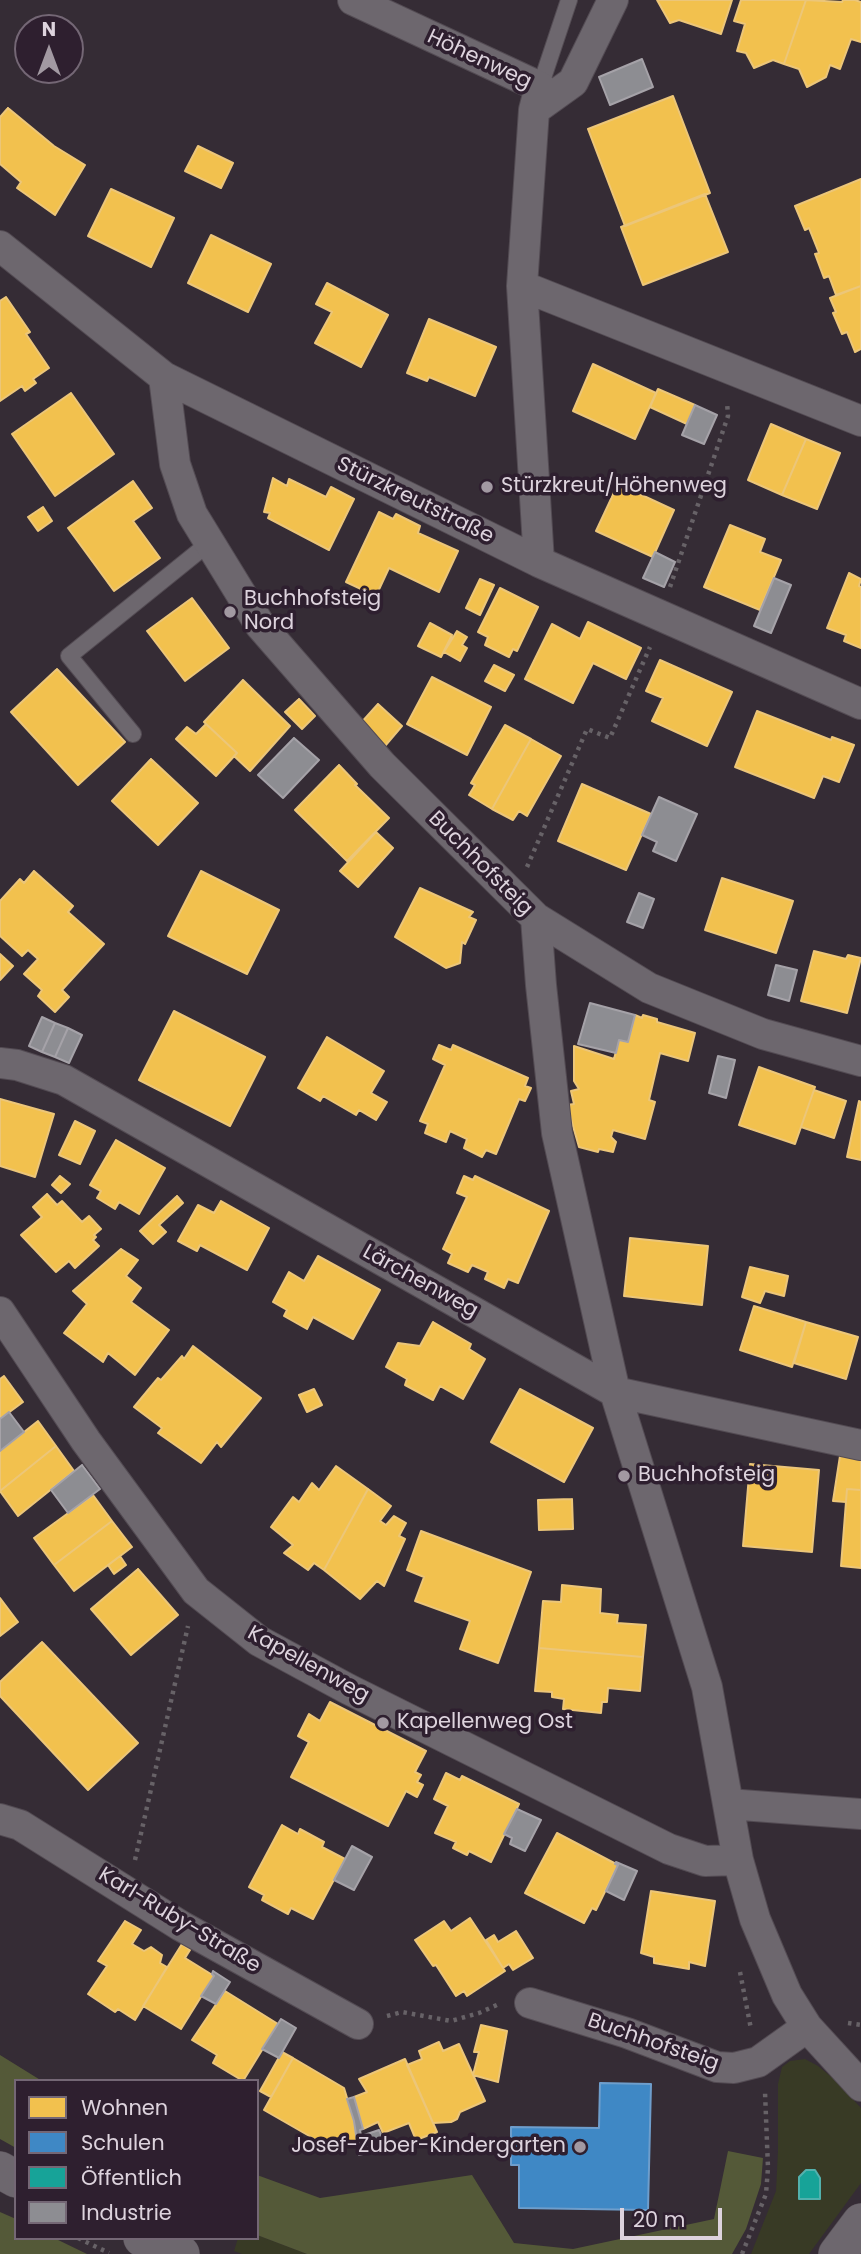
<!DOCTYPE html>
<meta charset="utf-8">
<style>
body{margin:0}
#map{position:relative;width:861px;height:2254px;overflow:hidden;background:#352c35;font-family:Poppins,sans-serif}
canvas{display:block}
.legend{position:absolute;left:14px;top:2079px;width:245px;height:161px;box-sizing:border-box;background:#2e1f2f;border:2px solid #746775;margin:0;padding:9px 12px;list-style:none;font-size:21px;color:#ddd3dd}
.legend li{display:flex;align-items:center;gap:14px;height:35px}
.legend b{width:35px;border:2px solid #746775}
.north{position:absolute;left:14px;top:14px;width:70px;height:70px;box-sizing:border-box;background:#2e1f2f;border:2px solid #746775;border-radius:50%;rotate:0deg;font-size:19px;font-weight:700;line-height:28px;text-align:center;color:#ddd3dd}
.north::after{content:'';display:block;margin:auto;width:24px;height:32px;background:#a299a2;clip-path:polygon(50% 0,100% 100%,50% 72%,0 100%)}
.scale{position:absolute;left:620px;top:2208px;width:102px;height:32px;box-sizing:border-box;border:4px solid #ddd3dd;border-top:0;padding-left:9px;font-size:21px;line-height:24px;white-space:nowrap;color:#ddd3dd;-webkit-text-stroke:5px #2e1f2f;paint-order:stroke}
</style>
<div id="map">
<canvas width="861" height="2254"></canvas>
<ul class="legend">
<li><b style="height:19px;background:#f2c14e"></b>Wohnen</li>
<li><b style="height:19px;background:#3f88c5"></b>Schulen</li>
<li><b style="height:19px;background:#17a398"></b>Öffentlich</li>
<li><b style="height:19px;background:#8d8d92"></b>Industrie</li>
</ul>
<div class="north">N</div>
<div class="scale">20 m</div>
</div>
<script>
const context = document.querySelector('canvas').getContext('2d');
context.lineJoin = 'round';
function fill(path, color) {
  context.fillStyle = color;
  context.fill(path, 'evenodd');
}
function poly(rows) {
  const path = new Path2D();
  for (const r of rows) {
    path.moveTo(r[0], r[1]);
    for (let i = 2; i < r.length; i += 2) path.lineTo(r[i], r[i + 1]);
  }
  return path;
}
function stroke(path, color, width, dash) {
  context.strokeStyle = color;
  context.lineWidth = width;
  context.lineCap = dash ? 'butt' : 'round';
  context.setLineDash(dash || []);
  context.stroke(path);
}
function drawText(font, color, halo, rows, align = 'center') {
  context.font = font + ' Poppins,sans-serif';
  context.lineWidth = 7;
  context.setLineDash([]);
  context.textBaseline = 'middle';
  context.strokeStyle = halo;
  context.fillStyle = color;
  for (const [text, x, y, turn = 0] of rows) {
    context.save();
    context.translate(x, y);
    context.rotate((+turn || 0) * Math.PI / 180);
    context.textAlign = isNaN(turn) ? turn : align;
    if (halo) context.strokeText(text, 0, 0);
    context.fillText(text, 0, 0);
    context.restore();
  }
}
const green = poly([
 [805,2059,818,2066,834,2079,861,2108,861,2183,809,2254,751,2254,776,2191,778,2151,778,2084,782,2067,790,2061],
 [257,2235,307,2254,242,2254,234,2251,238,2238,257,2238]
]);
const forest = poly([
 [0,2055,42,2081,16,2081,16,2148,0,2139],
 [728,2151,763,2158,761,2184,746,2229,732,2254,307,2254,257,2235,257,2175,320,2198,472,2175,514,2243,573,2249,714,2219],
 [0,2212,16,2219,16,2238,54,2238,87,2254,0,2254]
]);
const homes = poly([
 [657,0,732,0,721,34,679,20,670,23,657,0],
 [741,0,806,0,784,64,773,60,754,68,746,53,737,51,745,24,734,21,741,0],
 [806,0,842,2,843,0,855,0,861,2,861,42,851,39,840,69,830,65,826,77,807,87,799,69,784,64,806,0],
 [673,96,710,193,625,226,588,129,673,96],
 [8,108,54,146,85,165,55,215,17,188,21,182,0,164,0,117,8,108],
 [198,146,233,163,221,188,185,171,198,146],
 [861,179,861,286,836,295,829,276,824,278,815,254,819,253,809,228,805,230,795,206,861,179],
 [111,189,174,218,151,267,88,236,111,189],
 [705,194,728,252,643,285,621,227,705,194],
 [211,235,271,264,248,312,188,283,211,235],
 [327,283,388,315,361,367,315,343,332,312,316,304,327,283],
 [861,286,861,349,855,352,847,332,842,334,833,313,836,312,830,298,861,286],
 [6,297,30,332,26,334,49,368,33,379,36,383,25,391,22,386,0,401,0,301,6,297],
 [429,319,496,347,475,396,429,377,427,381,407,373,429,319],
 [593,364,656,393,635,439,573,411,593,364],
 [658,389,695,405,687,424,650,407,658,389],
 [71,393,114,454,55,496,12,434,71,393],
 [771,424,806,439,782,495,748,480,771,424],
 [806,439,840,453,817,509,782,495,806,439],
 [273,478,287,486,289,479,326,497,331,487,354,499,329,550,268,518,270,513,264,512,273,478],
 [133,481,152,508,133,521,160,558,114,591,68,528,133,481],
 [618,484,674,510,653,557,596,531,618,484],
 [43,507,52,521,38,531,28,517,43,507],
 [379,512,393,519,396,514,420,526,418,533,458,551,439,592,389,568,376,596,346,582,379,512],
 [730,525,765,539,760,552,781,560,760,610,704,587,730,525],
 [849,573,861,579,859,586,861,587,861,648,844,641,846,635,827,628,849,573],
 [480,579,494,585,480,615,466,608,480,579],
 [500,588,538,607,517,651,513,649,509,657,485,645,488,637,478,632,500,588],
 [192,598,229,648,185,681,147,631,192,598],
 [588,622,641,648,626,679,593,663,573,703,525,679,552,624,580,639,588,622],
 [430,623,452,635,441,657,418,646,430,623],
 [457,631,467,637,462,645,467,648,460,661,444,652,457,631],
 [660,660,732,692,707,746,652,721,663,698,646,691,660,660],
 [494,665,514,675,505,691,485,681,494,665],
 [57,669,125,742,78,785,11,712,57,669],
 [432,677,491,707,467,755,407,724,432,677],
 [243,680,290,726,250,771,234,756,237,753,204,722,243,680],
 [299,699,315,716,302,729,285,712,299,699],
 [378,704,402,726,385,746,360,724,378,704],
 [757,711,831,740,832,737,854,745,839,782,823,776,814,798,735,767,757,711],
 [206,724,237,753,216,776,176,739,187,727,196,734,206,724],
 [505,725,531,739,492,809,469,795,475,785,471,783,505,725],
 [531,739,561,756,527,816,519,811,513,820,492,809,531,739],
 [151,759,198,803,158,845,112,801,151,759],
 [339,765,357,784,355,785,389,818,347,861,295,810,339,765],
 [582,784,651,814,626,870,558,841,582,784],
 [376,832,393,848,358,887,340,871,376,832],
 [34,871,73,906,68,912,104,944,62,990,69,997,55,1012,38,996,42,990,24,974,38,959,28,950,22,956,0,936,0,901,20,879,24,883,34,871],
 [201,871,279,910,247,974,168,936,201,871],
 [722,878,793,901,776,953,705,930,722,878],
 [420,888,473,912,469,917,476,920,465,944,462,942,460,963,446,968,395,937,420,888],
 [814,951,846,959,848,955,861,958,847,1013,801,1001,814,951],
 [0,954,13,966,0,980,0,954],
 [174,1011,265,1057,230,1126,139,1080,174,1011],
 [635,1015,642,1018,643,1015,657,1019,657,1022,695,1033,688,1061,660,1053,649,1100,655,1102,645,1139,613,1130,611,1137,616,1142,613,1152,599,1149,598,1152,579,1147,567,1105,574,1104,571,1091,579,1089,574,1081,574,1046,614,1059,619,1040,628,1042,635,1015],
 [327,1037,384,1071,371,1093,387,1102,376,1120,359,1110,356,1115,323,1096,320,1101,298,1088,327,1037],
 [439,1045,451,1050,453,1045,528,1078,525,1086,531,1088,525,1101,519,1099,496,1154,486,1150,482,1157,464,1148,467,1139,450,1131,446,1142,425,1133,428,1124,420,1121,445,1065,433,1059,439,1045],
 [759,1067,815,1087,795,1144,739,1125,759,1067],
 [814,1090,846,1101,834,1138,801,1127,814,1090],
 [0,1099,54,1114,35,1177,0,1166,0,1099],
 [859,1101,861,1102,861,1160,847,1157,859,1101],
 [75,1121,95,1131,80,1164,59,1155,75,1121],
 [116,1140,165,1168,139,1214,119,1202,115,1209,97,1198,101,1191,90,1185,116,1140],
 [60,1176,70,1184,61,1193,52,1185,60,1176],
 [464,1176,473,1180,475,1176,549,1211,518,1283,508,1279,504,1288,485,1279,488,1272,472,1265,468,1272,448,1263,452,1254,443,1249,467,1197,457,1193,464,1176],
 [47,1194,57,1205,62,1201,82,1222,89,1216,101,1229,94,1235,96,1237,93,1240,99,1246,75,1268,69,1261,56,1272,21,1235,42,1217,33,1207,47,1194],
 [177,1196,183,1203,159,1225,166,1232,153,1244,140,1231,177,1196],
 [221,1201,269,1228,247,1270,200,1245,197,1251,178,1241,198,1205,214,1213,221,1201],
 [630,1238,708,1246,702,1305,624,1296,630,1238],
 [121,1249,138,1260,126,1276,141,1288,131,1302,169,1330,135,1375,108,1353,103,1362,64,1333,87,1304,73,1291,121,1249],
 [318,1256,380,1290,353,1339,313,1317,307,1329,284,1316,287,1310,273,1302,289,1272,304,1281,318,1256],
 [750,1267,788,1276,784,1296,765,1291,760,1303,742,1297,750,1267],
 [754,1306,806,1322,792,1367,740,1350,754,1306],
 [433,1322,471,1344,469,1349,485,1359,463,1399,440,1386,433,1400,405,1385,407,1379,386,1367,398,1343,420,1346,433,1322],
 [806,1322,858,1337,846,1379,794,1363,806,1322],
 [193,1346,261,1398,221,1447,217,1442,201,1463,158,1433,162,1428,134,1407,158,1378,161,1380,182,1356,184,1359,193,1346],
 [4,1376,23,1402,0,1419,0,1379,4,1376],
 [314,1389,322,1405,307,1412,299,1395,314,1389],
 [520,1389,593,1428,564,1482,491,1442,520,1389],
 [38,1421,56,1446,0,1491,0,1451,38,1421],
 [56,1446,74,1471,18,1516,0,1491,56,1446],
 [840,1456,861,1458,861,1490,847,1489,846,1502,833,1501,840,1456],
 [750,1464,819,1470,812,1552,743,1546,750,1464],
 [336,1466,368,1489,324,1570,314,1563,308,1570,284,1553,293,1545,271,1527,293,1497,299,1502,312,1483,319,1490,336,1466],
 [368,1489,391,1506,380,1521,386,1525,394,1516,406,1523,399,1536,405,1539,384,1586,377,1581,360,1599,324,1570,368,1489],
 [847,1489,861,1490,861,1568,841,1566,847,1489],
 [93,1495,112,1521,54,1565,34,1538,93,1495],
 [572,1499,573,1529,539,1530,538,1500,572,1499],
 [112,1521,132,1547,74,1591,54,1565,112,1521],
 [421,1531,531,1572,498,1663,460,1649,470,1621,415,1601,424,1577,407,1570,421,1531],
 [120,1556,126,1565,114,1574,108,1565,120,1556],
 [138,1569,178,1615,131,1655,91,1609,138,1569],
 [562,1585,601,1589,600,1613,618,1615,617,1623,646,1625,643,1657,539,1648,543,1601,561,1602,562,1585],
 [0,1598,18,1622,0,1636,0,1598],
 [42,1642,138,1743,88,1790,0,1696,0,1682,42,1642],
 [539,1648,643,1657,640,1691,608,1688,607,1702,602,1702,601,1713,563,1709,564,1699,552,1697,552,1692,535,1691,539,1648],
 [330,1702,426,1751,415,1772,421,1775,417,1782,423,1785,417,1797,406,1791,388,1826,291,1777,309,1742,298,1736,309,1714,320,1721,330,1702],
 [446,1773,460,1780,462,1776,519,1804,491,1862,469,1851,467,1855,453,1848,456,1842,435,1833,448,1806,434,1799,446,1773],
 [282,1825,298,1834,300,1829,324,1842,322,1847,345,1859,313,1919,291,1908,288,1914,262,1900,264,1895,249,1887,282,1825],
 [557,1833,618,1865,596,1910,592,1908,584,1923,525,1893,557,1833],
 [651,1891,715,1901,705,1966,689,1962,689,1969,654,1963,654,1957,641,1953,651,1891],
 [470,1918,505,1971,467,1996,464,1991,456,1996,436,1965,433,1966,415,1940,444,1921,451,1931,470,1918],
 [125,1921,141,1930,132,1944,144,1951,151,1947,162,1955,160,1963,167,1967,135,2020,118,2009,115,2012,88,1994,107,1966,98,1961,125,1921],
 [516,1931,533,1958,513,1970,509,1964,503,1968,486,1940,494,1935,498,1942,516,1931],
 [182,1944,190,1950,185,1958,214,1976,181,2029,143,2006,182,1944],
 [225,1991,278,2024,243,2081,213,2063,217,2055,192,2040,225,1991],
 [481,2025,507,2031,498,2082,473,2075,479,2052,474,2052,481,2025],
 [439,2042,443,2051,459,2044,485,2101,460,2112,457,2119,451,2122,433,2123,407,2065,422,2059,419,2051,439,2042],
 [282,2052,293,2058,271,2097,260,2091,282,2052],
 [293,2058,344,2088,354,2121,357,2144,332,2149,264,2110,293,2058],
 [405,2059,437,2132,416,2140,409,2123,383,2133,378,2122,363,2129,354,2097,367,2092,359,2079,405,2059]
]);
const schools = poly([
 [600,2083,651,2084,648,2210,519,2208,519,2165,511,2165,511,2127,599,2128,600,2083]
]);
const public = poly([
 [806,2170,815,2170,820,2178,820,2199,799,2199,799,2177,806,2170]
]);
const industry = poly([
 [642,59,653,87,610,105,599,77,642,59],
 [695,405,717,415,704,444,682,435,695,405],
 [655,552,675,562,664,587,643,578,655,552],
 [774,578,791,585,771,633,754,626,774,578],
 [294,738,319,760,283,798,258,775,294,738],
 [659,797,697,814,676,861,653,851,657,842,642,835,659,797],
 [639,893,654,899,643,928,627,922,639,893],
 [776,965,797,970,789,1001,768,995,776,965],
 [590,1003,635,1015,628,1042,619,1040,616,1053,578,1044,590,1003],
 [42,1017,55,1023,42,1052,29,1046,42,1017],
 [55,1023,68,1028,55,1057,42,1052,55,1023],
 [68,1028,82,1035,69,1063,55,1057,68,1028],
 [718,1056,735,1060,726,1098,709,1093,718,1056],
 [9,1412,24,1432,0,1451,0,1419,9,1412],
 [82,1465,100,1489,68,1513,51,1490,82,1465],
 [517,1809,541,1820,525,1851,510,1844,512,1838,504,1834,517,1809],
 [352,1846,372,1857,354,1890,334,1880,352,1846],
 [616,1862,637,1871,624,1900,606,1891,618,1865,615,1864,616,1862],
 [213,1971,230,1982,216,2004,201,1996,214,1976,212,1974,213,1971],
 [281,2019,296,2028,279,2058,262,2049,281,2019],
 [354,2097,363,2129,360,2130,361,2136,379,2130,387,2148,359,2155,354,2121,347,2099,354,2097]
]);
const path = poly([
 [670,587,728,416,727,402],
 [527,867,587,729,610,738,650,647],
 [135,1860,188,1626],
 [740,1972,751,2029],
 [387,2016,402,2012,451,2021,479,2013,499,2004],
 [848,2023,861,2025],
 [78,2238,109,2253],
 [742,2254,766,2194,768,2168,765,2092]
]);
const service = poly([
 [540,87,569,0],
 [133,734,69,656,209,543]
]);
const minor = poly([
 [353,0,540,87,534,110,522,286,861,421],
 [534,110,573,82,613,0],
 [0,246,164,377,539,562,861,704],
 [522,286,539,562],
 [164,377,175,464,192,514,260,625,382,765,536,918,541,985,557,1133,615,1392,707,1687,738,1860,755,1919,787,1995,807,2027,861,2086],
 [536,918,649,988,763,1034,861,1061],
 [0,1063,17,1065,64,1080,615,1392,861,1445],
 [0,1312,86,1441,196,1591,259,1641,348,1689,669,1849,705,1861,738,1860],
 [728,1804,861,1814],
 [0,1819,20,1825,181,1926,358,2024],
 [530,2003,627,2033,717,2067,734,2068,758,2062,807,2027]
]);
const tertiary = poly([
 [0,2170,16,2179],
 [142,2238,181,2254],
 [837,2254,861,2222]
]);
const markers = [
 [487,487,7,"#a299a2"],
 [230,612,7,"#a299a2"],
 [624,1476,7,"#a299a2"],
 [383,1723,7,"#a299a2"],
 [580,2147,7,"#a299a2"]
];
const streetNames = [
 ["Höhenweg",479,60,25],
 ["Stürzkreutstraße",415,501,26],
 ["Buchhofsteig",480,864,45],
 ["Lärchenweg",420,1282,29],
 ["Kapellenweg",308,1665,29],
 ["Karl-Ruby-Straße",179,1921,31],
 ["Buchhofsteig",653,2043,19]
];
const poiNames = [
 ["Stürzkreut/Höhenweg",501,487],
 ["Buchhofsteig",244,600],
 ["Nord",244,624],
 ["Buchhofsteig",638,1476],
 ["Kapellenweg Ost",397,1723],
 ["Josef-Zuber-Kindergarten",566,2147,"right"]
];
fill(green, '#383a25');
fill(forest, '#545938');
fill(homes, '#f2c14e');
stroke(homes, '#ecc679', 2);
fill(schools, '#3f88c5');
stroke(schools, '#6e9ecc', 2);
fill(public, '#17a398');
stroke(public, '#52b1ad', 2);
fill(industry, '#8d8d92');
stroke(industry, '#a5a2a8', 2);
stroke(service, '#534b53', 18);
stroke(minor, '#534b53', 32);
stroke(tertiary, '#534b53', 38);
stroke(path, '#676267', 4.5, [3.5, 5]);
stroke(service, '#6d676e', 16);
stroke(minor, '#6d676e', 30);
stroke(tertiary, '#6d676e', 37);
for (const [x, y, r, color] of markers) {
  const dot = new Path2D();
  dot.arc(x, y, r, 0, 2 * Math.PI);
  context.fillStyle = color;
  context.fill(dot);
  stroke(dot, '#2e1f2f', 2.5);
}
drawText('21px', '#ddd3dd', '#2e1f2f', streetNames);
drawText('21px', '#ddd3dd', '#2e1f2f', poiNames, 'left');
</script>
